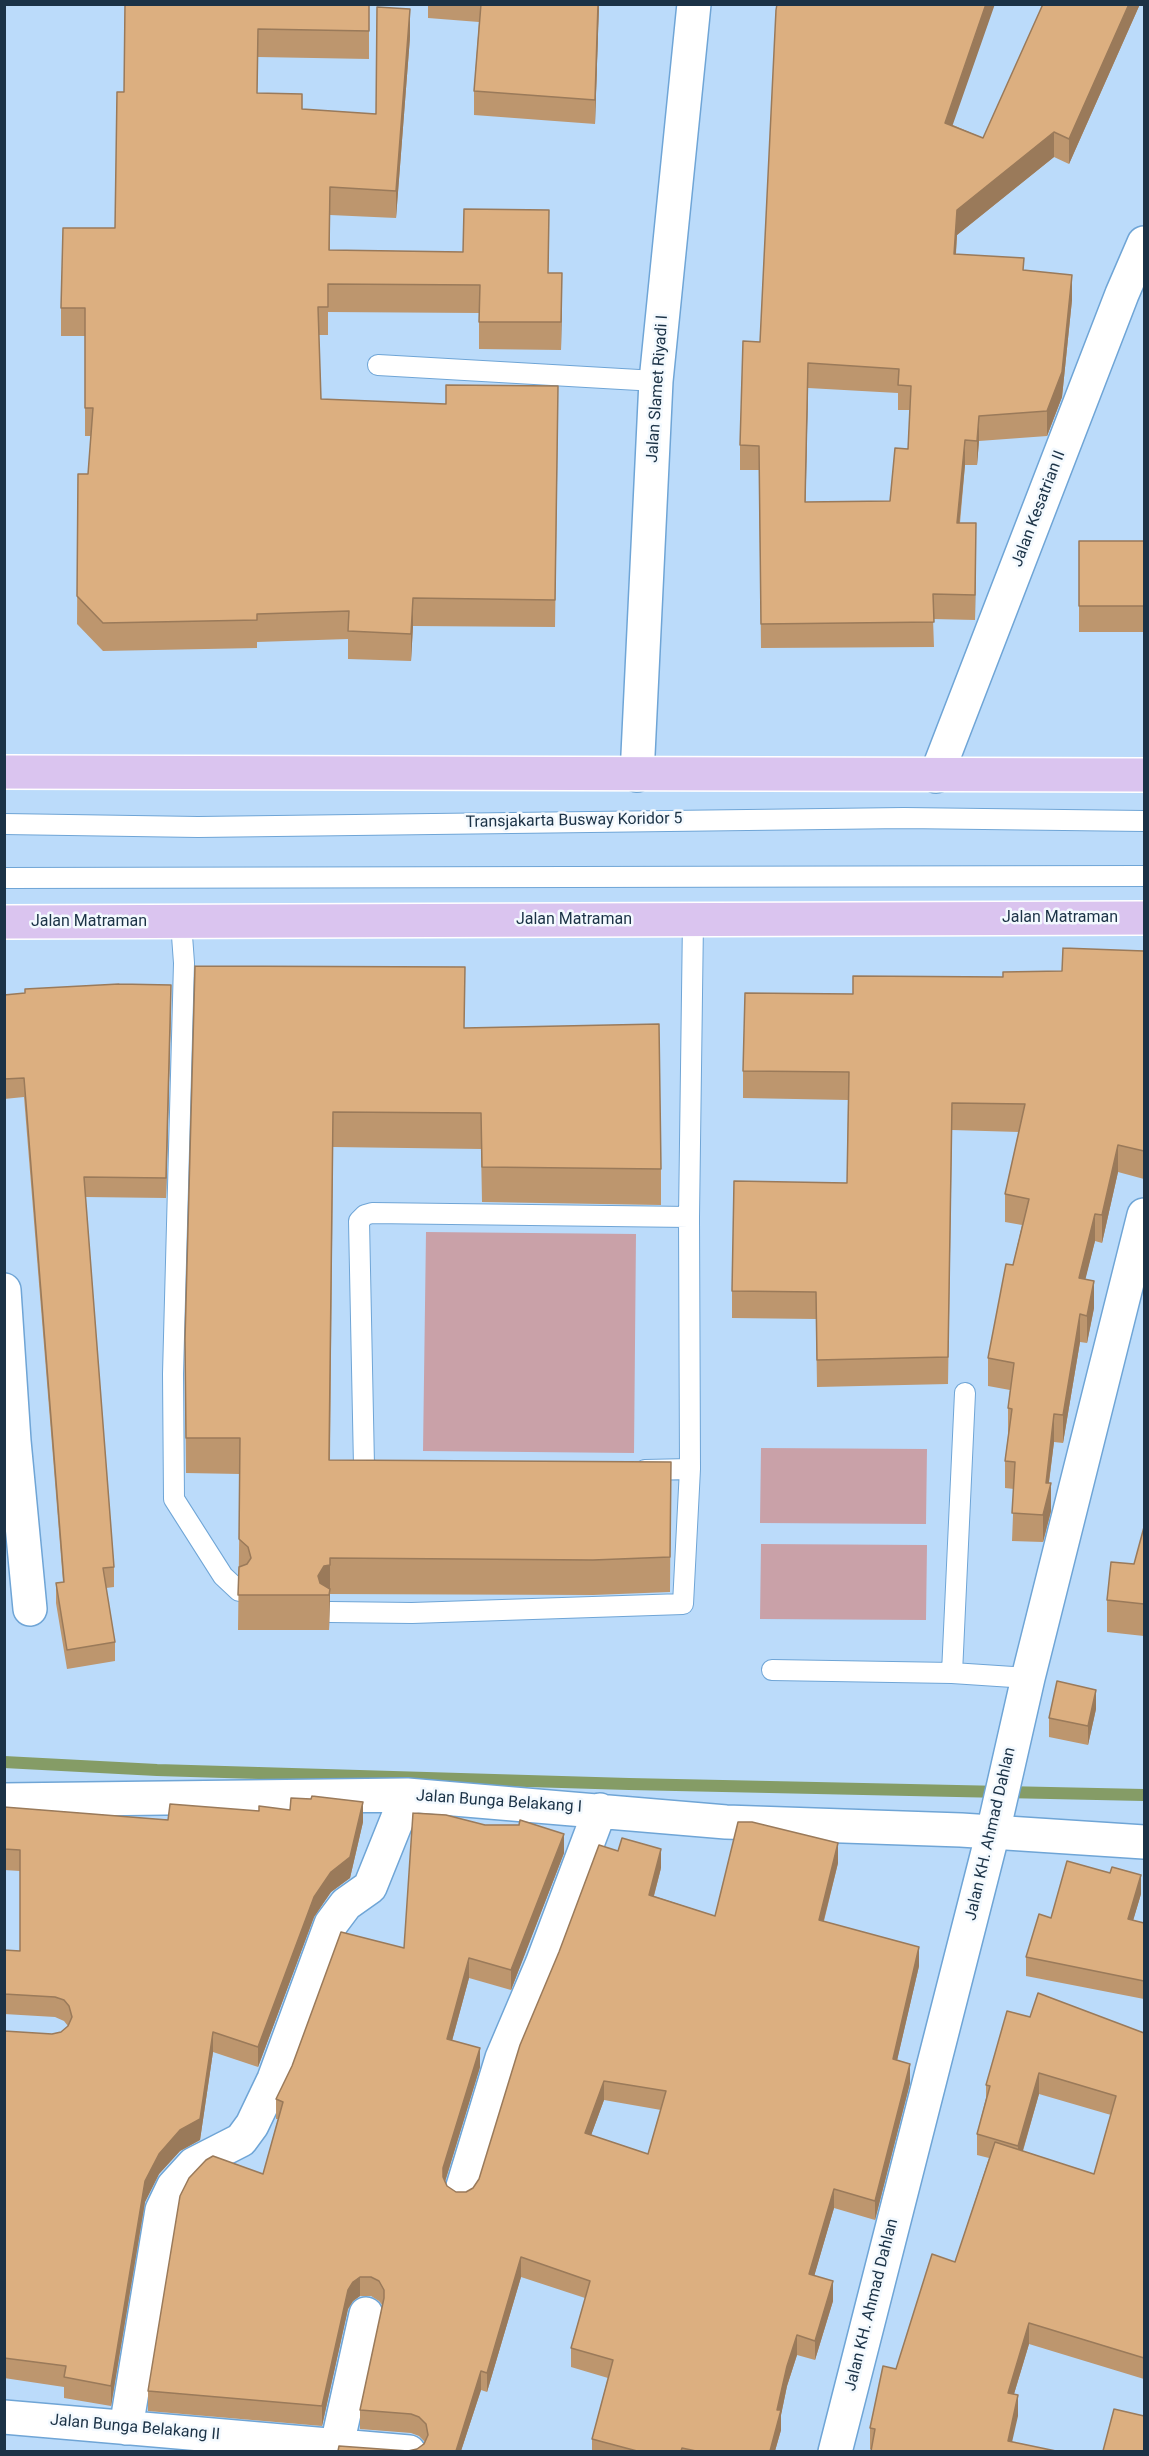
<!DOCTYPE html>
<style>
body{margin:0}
#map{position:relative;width:1149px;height:2456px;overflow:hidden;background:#bbdbfa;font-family:Roboto,sans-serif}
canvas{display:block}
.frame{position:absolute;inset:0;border:6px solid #1b3246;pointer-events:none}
</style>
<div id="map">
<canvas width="1149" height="2456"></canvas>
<div class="frame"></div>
</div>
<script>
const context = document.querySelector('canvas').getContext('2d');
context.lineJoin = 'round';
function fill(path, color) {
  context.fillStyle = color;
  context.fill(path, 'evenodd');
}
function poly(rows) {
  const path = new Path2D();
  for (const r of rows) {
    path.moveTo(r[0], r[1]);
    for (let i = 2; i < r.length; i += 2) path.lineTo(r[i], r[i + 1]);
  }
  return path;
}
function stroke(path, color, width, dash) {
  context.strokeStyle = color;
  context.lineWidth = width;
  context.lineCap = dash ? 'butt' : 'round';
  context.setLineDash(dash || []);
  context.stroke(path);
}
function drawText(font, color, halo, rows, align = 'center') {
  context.font = font + ' Roboto,sans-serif';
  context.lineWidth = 5;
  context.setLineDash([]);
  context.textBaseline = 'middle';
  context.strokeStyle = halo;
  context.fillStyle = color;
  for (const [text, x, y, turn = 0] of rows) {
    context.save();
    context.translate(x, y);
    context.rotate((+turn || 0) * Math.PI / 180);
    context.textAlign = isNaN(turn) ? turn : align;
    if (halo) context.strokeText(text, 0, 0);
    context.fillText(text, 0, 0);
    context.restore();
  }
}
const green = poly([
 [426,1232,636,1234,634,1453,423,1451],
 [761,1448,927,1449,926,1524,760,1523],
 [761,1544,927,1545,926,1620,760,1619]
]);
const stream = poly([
 [4,1762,157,1770,629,1784,1144,1795]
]);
const service = poly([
 [378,365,656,381],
 [4,824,198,827,904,818,1144,821],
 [4,878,1144,876],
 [181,922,184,963,173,1374,174,1499,223,1576,239,1591],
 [689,1217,693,920],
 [645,1470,690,1469],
 [330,1612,412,1613,683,1604,690,1469,689,1217,372,1213,365,1215,359,1221,364,1466,382,1476],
 [772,1670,952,1673,1028,1678],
 [952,1673,965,1393]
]);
const minor = poly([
 [637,775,656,381,694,4],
 [936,776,1122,294,1144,243],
 [4,1290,14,1441,30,1609],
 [4,1800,407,1795,726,1822,961,1830,1144,1842],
 [461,2193,502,2058,542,1964,600,1810],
 [4,2417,409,2452],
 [126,2428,162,2210,173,2187,194,2164,241,2140,252,2125,274,2079,331,1924,346,1904,370,1887,407,1795],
 [337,2445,366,2314]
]);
const tertiary = poly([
 [835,2452,993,1832,1028,1678,1144,1215]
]);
const primary = poly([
 [4,772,1144,775],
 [4,922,1144,918]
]);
const wall = poly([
 [125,4,369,4,369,59,258,57,257,93,302,109,376,114,410,37,396,218,330,215,330,250,463,252,549,237,548,273,562,301,561,350,479,349,479,313,328,312,328,335,319,335,321,399,558,414,555,627,413,626,411,661,348,659,348,639,257,642,257,648,103,651,77,624,78,474,88,474,91,436,85,436,85,336,61,336,61,308,115,228,124,92],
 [428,4,599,4,595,124,474,115,474,91,479,22,428,18],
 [1140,4,1069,164,1054,157,957,235,956,254,1024,270,1072,300,1062,397,1047,436,979,441,977,465,965,465,960,523,976,548,975,620,933,619,934,647,761,648,759,470,740,470,740,445,760,342,953,125,983,138],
 [808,388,898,393,898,410,910,410,908,449,890,501,805,502],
 [1079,541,1144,541,1144,632,1079,632],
 [1144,951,1144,1179,1118,1172,1102,1243,1095,1241,1085,1279,1094,1308,1087,1343,1080,1342,1063,1443,1054,1442,1049,1483,1051,1511,1043,1542,1012,1541,1014,1489,1005,1488,1005,1461,1008,1436,1008,1408,1010,1390,988,1386,988,1358,1013,1265,1022,1225,1005,1222,1005,1194,1019,1132,952,1130,948,1384,817,1387,816,1319,732,1318,732,1291,847,1183,848,1100,743,1098,743,1071,853,994,1003,977,1062,971],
 [195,966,464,1028,661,1169,661,1205,482,1202,481,1149,333,1147,330,1460,671,1462,670,1592,593,1595,330,1594,329,1630,238,1630,240,1474,186,1473,185,1339],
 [4,995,171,1005,166,1198,85,1197,114,1567,114,1587,106,1588,115,1642,115,1661,67,1669,56,1603,56,1583,63,1582,24,1097,4,1099],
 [1144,1527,1144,1636,1107,1632,1107,1600,1134,1564],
 [1096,1709,1088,1745,1049,1737,1049,1718],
 [4,1807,168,1820,363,1822,350,1878,331,1892,314,1917,258,2067,213,2052,200,2140,180,2151,159,2174,145,2202,111,2406,64,2398,64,2387,4,2378,4,2031,52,2034,61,2032,68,2026,64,2021,55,2017,4,2014,4,1950,20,1951,20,1871,4,1870],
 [564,1853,511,1990,469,1978,452,2041,480,2067,445,2182,447,2186,456,2192,466,2192,473,2188,479,2179,661,1868,654,1896,715,1916,838,1863,824,1921,919,1966,897,2060,910,2083,875,2220,834,2208,814,2276,833,2301,815,2360,797,2355,787,2386,781,2415,781,2430,775,2451,592,2451,592,2439,608,2378,571,2367,571,2348,585,2298,521,2277,487,2392,481,2390,461,2451,408,2451,417,2449,425,2442,419,2436,411,2433,360,2429,360,2410,383,2306,379,2301,371,2296,360,2296,353,2301,348,2309,322,2426,148,2411,148,2391,263,2174,278,2119,276,2119,276,2099,404,1948],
 [604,2100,661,2110,648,2154,591,2135],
 [1141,1894,1133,1920,1144,1923,1144,1999,1026,1976,1026,1957,1051,1918],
 [1030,2017,1144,2033,1144,2379,1029,2344,1014,2394,1018,2416,872,2449,870,2449,870,2428,896,2369,955,2262,989,2158,977,2155,977,2134,986,2098,986,2085],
 [1039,2094,1111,2115,1094,2174,1023,2151]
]);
const shadedWall = poly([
 [598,4,599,4,595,124,595,100],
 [986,4,995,4,945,147,945,123],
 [1129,4,1140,4,1069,164,1069,139],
 [410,9,410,37,396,218,396,191],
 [1054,132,1054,157,957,235,954,279,954,254,957,210],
 [562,273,562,301,561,350,561,322],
 [1072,275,1072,300,1062,397,1047,436,1047,411],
 [808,363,808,388,805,527,805,502],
 [979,416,979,441,977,465,977,441],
 [965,440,965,465,957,547,957,523],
 [976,523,976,548,975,620,975,595],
 [413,598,413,626,411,661,411,634],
 [171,985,171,1005,166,1198,166,1178],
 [1118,1145,1118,1172,1102,1243,1102,1215],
 [1095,1214,1095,1241,1079,1305,1079,1278],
 [1094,1281,1094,1308,1087,1343,1087,1316],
 [1080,1314,1080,1342,1063,1443,1063,1415],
 [1054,1414,1054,1442,1047,1496,1051,1483,1051,1511,1043,1542,1043,1515,1046,1483],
 [330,1558,330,1594,329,1630,329,1595,318,1595,318,1576],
 [1096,1690,1096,1709,1088,1745,1088,1726],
 [363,1802,363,1822,350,1878,331,1892,314,1917,258,2067,258,2047,314,1897],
 [564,1834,564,1853,511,1990,511,1970],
 [838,1843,838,1863,819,1939,819,1920],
 [661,1849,661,1868,649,1914,649,1895],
 [1141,1875,1141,1894,1128,1938,1128,1919],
 [919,1947,919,1966,893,2078,893,2059],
 [469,1958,469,1978,447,2059,447,2039],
 [213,2032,213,2052,200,2140,180,2151,159,2174,145,2202,111,2406,111,2386,145,2181],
 [480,2048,480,2067,443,2188,443,2168],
 [910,2064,910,2083,875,2220,875,2201],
 [1039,2073,1039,2094,1018,2167,1018,2146],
 [604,2081,604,2100,585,2152,585,2133],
 [834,2189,834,2208,809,2294,809,2274],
 [521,2257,521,2277,487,2392,487,2373],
 [360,2277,360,2296,353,2301,348,2309,322,2426,322,2406,348,2290,353,2282],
 [833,2281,833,2301,815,2360,815,2341],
 [1029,2323,1029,2344,1008,2414,1008,2393],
 [797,2335,797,2355,787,2386,781,2415,781,2430,775,2451,770,2451,777,2410,787,2366],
 [481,2371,481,2390,461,2451,455,2451],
 [1018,2395,1018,2416,1010,2451,1008,2441]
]);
const building = poly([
 [125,4,369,4,369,31,258,29,257,93,302,94,302,109,376,114,377,7,410,9,396,191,330,187,329,250,463,252,464,209,549,210,548,273,562,273,561,322,479,322,480,285,328,284,328,307,318,307,321,399,446,404,446,385,558,386,555,600,413,598,411,634,348,631,349,611,257,614,257,620,103,623,77,596,78,474,88,474,93,408,85,408,85,308,61,308,63,228,115,228,117,92,124,92,125,4],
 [481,4,598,4,595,100,474,91,481,4],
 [777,4,986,4,945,123,983,138,1043,4,1129,4,1069,139,1054,132,957,210,954,254,1024,258,1023,270,1072,275,1062,372,1047,411,979,416,977,441,965,440,957,523,976,523,975,595,933,594,934,622,761,624,759,446,740,445,743,341,760,342,776,10,777,4],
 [808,363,899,369,898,385,911,386,908,449,895,448,890,501,805,502,808,363],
 [1079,541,1144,541,1144,606,1079,606,1079,541],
 [1063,948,1144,951,1144,1151,1118,1145,1102,1215,1095,1214,1079,1278,1094,1281,1087,1316,1080,1314,1063,1415,1054,1414,1046,1483,1051,1483,1043,1515,1012,1513,1015,1462,1005,1461,1012,1409,1008,1408,1014,1363,988,1358,1006,1264,1013,1265,1029,1199,1005,1194,1025,1104,952,1103,948,1357,817,1360,816,1292,732,1291,734,1181,847,1183,849,1072,743,1071,745,993,853,994,853,976,1003,977,1003,972,1062,971,1063,948],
 [195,966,465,967,464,1028,659,1024,661,1169,482,1167,481,1113,333,1112,329,1460,671,1462,670,1557,593,1560,330,1558,330,1565,324,1566,318,1576,320,1583,330,1589,329,1595,238,1595,239,1567,247,1564,251,1558,248,1547,239,1539,240,1438,186,1438,185,1339,195,966],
 [119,984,171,985,166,1178,84,1177,114,1567,103,1568,115,1642,67,1650,56,1583,64,1582,24,1078,4,1079,4,995,25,993,25,989,119,984],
 [1144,1527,1144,1604,1107,1600,1111,1562,1134,1564,1144,1527],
 [1057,1681,1096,1690,1088,1726,1049,1718,1057,1681],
 [312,1796,363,1802,350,1857,331,1872,314,1897,258,2047,213,2032,200,2119,180,2130,159,2154,145,2181,111,2386,64,2377,66,2366,4,2358,4,2031,52,2034,61,2032,68,2026,72,2017,69,2006,64,2000,55,1997,4,1994,4,1950,20,1951,20,1850,4,1849,4,1807,168,1820,170,1804,259,1811,259,1806,290,1810,291,1798,311,1799,312,1796],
 [413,1813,446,1815,485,1825,519,1825,520,1820,564,1834,511,1970,469,1958,447,2039,480,2048,443,2168,443,2177,447,2186,456,2192,466,2192,473,2188,479,2179,520,2045,559,1952,599,1845,618,1851,622,1838,661,1849,649,1895,715,1916,738,1822,752,1822,838,1843,819,1920,919,1947,893,2059,910,2064,875,2201,834,2189,809,2274,833,2281,815,2341,797,2335,787,2366,777,2410,781,2410,770,2451,696,2451,682,2448,681,2451,637,2451,592,2439,613,2360,571,2348,590,2281,521,2257,487,2373,481,2371,456,2451,338,2451,339,2446,408,2451,417,2449,424,2444,428,2435,426,2424,419,2417,411,2414,360,2410,384,2298,384,2290,379,2281,371,2277,360,2277,353,2282,348,2290,322,2406,148,2391,180,2196,189,2178,206,2160,213,2156,263,2174,283,2102,276,2099,292,2066,341,1932,404,1948,413,1813],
 [604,2081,666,2091,648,2154,585,2133,604,2081],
 [1067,1861,1110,1873,1112,1867,1141,1875,1128,1919,1144,1923,1144,1981,1026,1957,1039,1914,1051,1918,1067,1861],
 [1038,1993,1144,2033,1144,2358,1029,2323,1008,2393,1018,2395,1008,2441,1056,2451,871,2451,875,2429,870,2428,883,2366,896,2369,932,2254,955,2262,995,2142,1094,2174,1116,2096,1039,2073,1018,2146,977,2134,990,2086,986,2085,1007,2011,1030,2017,1038,1993],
 [1114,2409,1144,2416,1144,2451,1103,2451,1114,2409]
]);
const streetNames = [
 ["Jalan Slamet Riyadi I",658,389,-86],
 ["Jalan Kesatrian II",1039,509,-69],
 ["Transjakarta Busway Koridor 5",574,821,-1],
 ["Jalan Matraman",1060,918],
 ["Jalan Matraman",574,920],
 ["Jalan Matraman",89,922],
 ["Jalan Bunga Belakang I",499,1802,4],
 ["Jalan KH. Ahmad Dahlan",991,1834,-77],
 ["Jalan KH. Ahmad Dahlan",872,2305,-76],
 ["Jalan Bunga Belakang II",135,2428,5]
];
fill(green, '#c9a1a8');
stroke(stream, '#859c66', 12);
stroke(service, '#6fa5d6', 22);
stroke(minor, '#6fa5d6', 36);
stroke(tertiary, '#6fa5d6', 36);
stroke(primary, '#fff', 36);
stroke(service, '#fff', 20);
stroke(minor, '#fff', 33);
stroke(tertiary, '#fff', 33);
stroke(primary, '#dac4ef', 33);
fill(wall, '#bd966e');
fill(shadedWall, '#9a7a5a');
fill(building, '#dcaf80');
stroke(building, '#9a7a5a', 1.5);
drawText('16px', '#1b3246', '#f3f9fe', streetNames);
</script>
